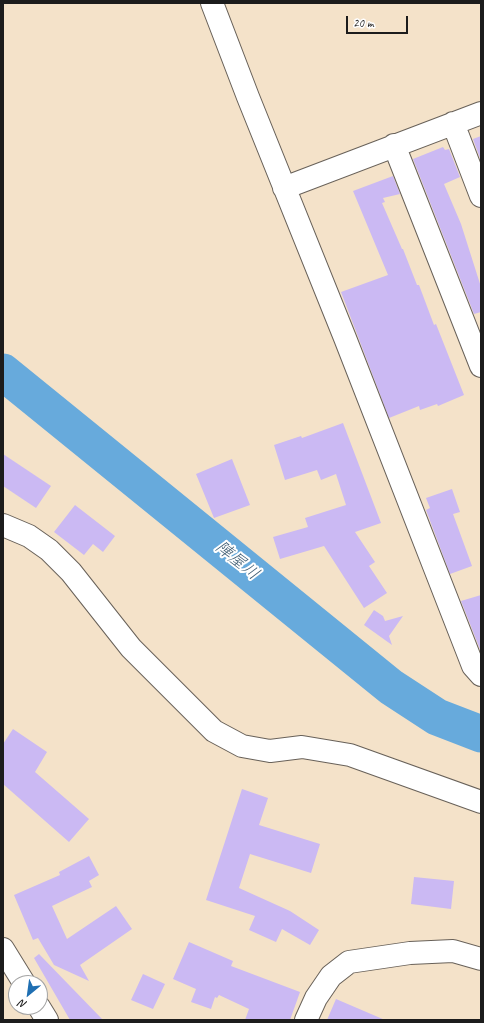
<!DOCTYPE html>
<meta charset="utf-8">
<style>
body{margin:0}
#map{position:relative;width:484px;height:1023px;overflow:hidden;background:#f4e2c9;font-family:Caveat,sans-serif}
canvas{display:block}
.frame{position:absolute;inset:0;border:4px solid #1c1c1c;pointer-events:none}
.north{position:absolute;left:8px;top:975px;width:40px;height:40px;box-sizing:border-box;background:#fff;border:1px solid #a4a4a4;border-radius:50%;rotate:209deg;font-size:11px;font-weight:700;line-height:16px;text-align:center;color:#1c1c1c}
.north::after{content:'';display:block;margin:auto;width:14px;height:18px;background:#1f6fb2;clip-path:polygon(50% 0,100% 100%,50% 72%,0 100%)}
.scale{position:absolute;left:346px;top:16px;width:62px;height:18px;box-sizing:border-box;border:2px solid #1c1c1c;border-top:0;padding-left:5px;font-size:12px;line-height:14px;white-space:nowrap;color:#1c1c1c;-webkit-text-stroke:3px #fff;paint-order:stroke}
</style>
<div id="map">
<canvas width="484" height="1023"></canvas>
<div class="frame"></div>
<div class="north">N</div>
<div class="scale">20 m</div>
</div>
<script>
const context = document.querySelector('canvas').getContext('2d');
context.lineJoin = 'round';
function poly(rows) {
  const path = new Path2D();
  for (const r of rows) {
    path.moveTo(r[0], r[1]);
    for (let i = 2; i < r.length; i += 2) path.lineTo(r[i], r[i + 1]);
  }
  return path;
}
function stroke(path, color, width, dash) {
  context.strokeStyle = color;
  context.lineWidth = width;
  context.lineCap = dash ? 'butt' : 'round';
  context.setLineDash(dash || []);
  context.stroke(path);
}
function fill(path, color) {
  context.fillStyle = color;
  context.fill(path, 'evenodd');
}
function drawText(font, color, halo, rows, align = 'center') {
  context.font = font + ' Caveat,"Klee One",sans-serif';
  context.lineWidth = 4;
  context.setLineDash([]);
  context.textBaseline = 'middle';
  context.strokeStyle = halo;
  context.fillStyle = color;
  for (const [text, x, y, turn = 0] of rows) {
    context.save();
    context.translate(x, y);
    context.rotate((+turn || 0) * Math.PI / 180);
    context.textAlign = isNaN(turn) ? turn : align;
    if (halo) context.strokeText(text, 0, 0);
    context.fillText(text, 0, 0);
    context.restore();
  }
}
const river = poly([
 [3,372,391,687,437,717,481,734]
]);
const building = poly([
 [481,136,481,161,473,139],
 [443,147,445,150,449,149,460,177,444,184,461,224,481,287,481,312,474,314,413,159],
 [393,176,400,194,383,198,385,202,382,203,402,249,403,249,417,285,419,285,434,325,436,324,464,395,438,406,437,404,420,410,419,406,389,418,341,292,388,275,353,191],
 [343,423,381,523,355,532,375,562,369,566,387,593,364,608,324,546,280,559,273,537,308,527,305,518,346,505,336,474,321,480,317,470,285,480,274,445,301,436,302,438],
 [3,454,51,486,36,508,3,486],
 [232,459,250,505,214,518,196,474],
 [452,489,460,512,453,514,472,566,450,574,426,510,430,508,426,498],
 [75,505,115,536,103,552,93,544,84,555,54,532],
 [481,595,481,652,461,601],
 [374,610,383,616,385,621,403,616,389,636,392,645,364,625],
 [13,729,47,752,35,772,89,819,69,842,3,784,3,744],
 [242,789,268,798,259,825,320,844,311,873,250,854,239,888,290,911,319,930,310,945,282,929,276,942,249,930,255,916,206,900],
 [89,856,99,875,89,881,92,887,52,906,67,939,116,906,132,929,80,965,89,981,54,965,38,938,33,940,14,895,60,875,59,872],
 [414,877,454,881,451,909,411,904],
 [189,942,233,961,231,966,300,992,290,1020,245,1020,249,1009,219,995,217,998,215,997,211,1009,191,1002,196,989,173,979],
 [39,954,103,1020,70,1020,34,958],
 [143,974,165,984,153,1009,131,1000],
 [336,999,385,1020,327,1020]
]);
const minor = poly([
 [212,3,248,97,345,338,473,666,481,675],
 [453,123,481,196],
 [394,145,481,366],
 [284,188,481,113],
 [3,525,29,536,49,550,71,572,131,648,214,731,242,746,270,751,302,747,350,755,481,802],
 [3,949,24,983],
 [39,1007,47,1020],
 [306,1020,316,998,331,976,349,962,410,953,453,951,481,959]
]);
const waterNames = [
 ["陣屋川",237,561,39]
];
stroke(river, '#67aadc', 37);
fill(building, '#cbb9f3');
stroke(minor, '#686159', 24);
stroke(minor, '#fff', 22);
drawText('italic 17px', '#3e5c72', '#fff', waterNames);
</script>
